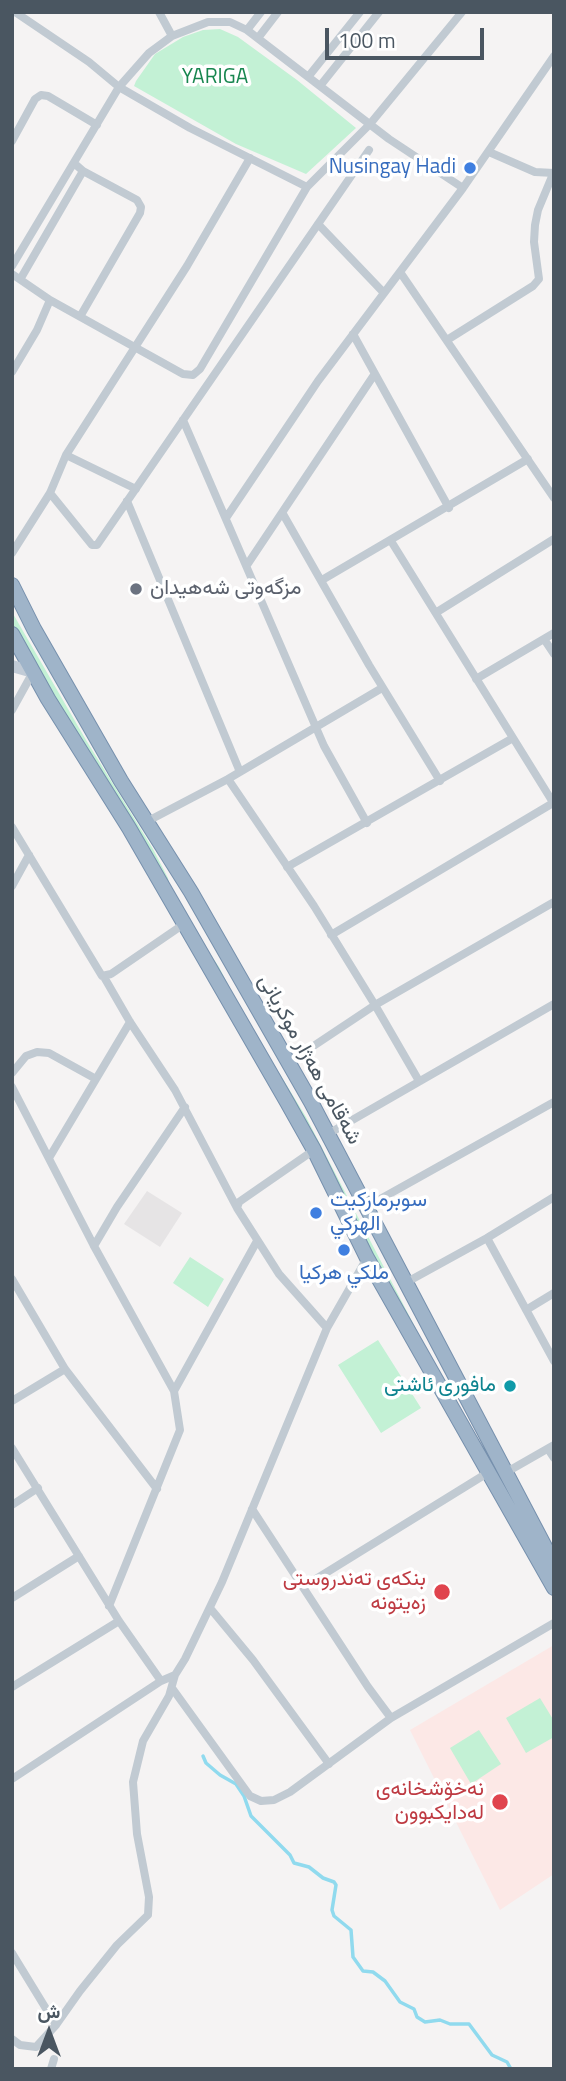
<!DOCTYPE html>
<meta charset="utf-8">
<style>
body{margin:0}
#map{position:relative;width:566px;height:2081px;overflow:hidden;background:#f5f3f3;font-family:"Titillium Web",Vazirmatn,sans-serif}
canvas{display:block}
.frame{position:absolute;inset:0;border:14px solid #4a5661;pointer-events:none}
.north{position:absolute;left:14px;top:1997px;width:70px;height:70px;-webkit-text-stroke:5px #fff;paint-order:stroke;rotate:0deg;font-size:19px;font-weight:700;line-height:28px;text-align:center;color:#4a5661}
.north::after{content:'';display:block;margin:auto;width:24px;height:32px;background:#4a5661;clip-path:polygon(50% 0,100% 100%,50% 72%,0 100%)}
.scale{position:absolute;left:325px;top:28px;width:159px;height:32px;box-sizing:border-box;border:4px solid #4a5661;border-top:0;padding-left:9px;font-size:21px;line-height:24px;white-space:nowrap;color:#4a5661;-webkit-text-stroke:5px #fff;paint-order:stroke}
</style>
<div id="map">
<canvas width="566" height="2081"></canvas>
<div class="frame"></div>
<div class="north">ش</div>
<div class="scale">100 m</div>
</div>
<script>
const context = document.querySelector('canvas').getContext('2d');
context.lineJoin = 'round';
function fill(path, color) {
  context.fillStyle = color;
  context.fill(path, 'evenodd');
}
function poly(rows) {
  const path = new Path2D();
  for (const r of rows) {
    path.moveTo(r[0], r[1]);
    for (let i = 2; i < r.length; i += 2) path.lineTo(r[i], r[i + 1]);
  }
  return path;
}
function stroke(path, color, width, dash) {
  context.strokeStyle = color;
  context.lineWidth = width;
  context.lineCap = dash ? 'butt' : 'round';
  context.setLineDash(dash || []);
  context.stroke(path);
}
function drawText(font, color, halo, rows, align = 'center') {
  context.font = font + ' "Titillium Web",Vazirmatn,sans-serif';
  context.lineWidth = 7;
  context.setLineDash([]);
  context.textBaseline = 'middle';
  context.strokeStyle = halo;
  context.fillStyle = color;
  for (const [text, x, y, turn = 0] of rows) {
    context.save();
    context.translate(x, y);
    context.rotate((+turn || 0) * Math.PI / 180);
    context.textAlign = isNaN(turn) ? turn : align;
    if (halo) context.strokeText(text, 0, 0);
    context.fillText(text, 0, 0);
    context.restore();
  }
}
const education = poly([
 [147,1191,182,1213,160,1247,124,1224]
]);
const medical = poly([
 [554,1645,554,1874,500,1910,410,1730]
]);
const green = poly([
 [220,29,238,37,297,80,356,128,306,174,236,144,134,86,136,81,155,54,183,37,203,30],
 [12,612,86,740,153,849,168,878,169,884,12,628],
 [187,920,219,967,242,1012,306,1117,428,1352,447,1384,446,1388],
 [190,1257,224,1279,208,1307,173,1283],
 [378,1340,421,1408,381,1433,338,1365],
 [540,1698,554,1721,554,1737,526,1753,506,1718],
 [479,1730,501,1764,471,1784,450,1748]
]);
const stream = poly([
 [203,1756,206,1763,220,1775,236,1784,244,1796,251,1816,290,1855,294,1863,309,1867,323,1878,334,1882,336,1885,332,1910,334,1916,351,1930,353,1957,363,1971,373,1972,385,1981,400,2002,414,2009,417,2017,425,2022,440,2020,450,2024,469,2024,492,2055,507,2062,511,2069]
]);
const minor = poly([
 [15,12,89,62,119,87,190,128,307,187],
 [159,12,172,36],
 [247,30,261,12],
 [258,38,278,12],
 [308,77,360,12],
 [320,86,379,12],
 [12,141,35,99,41,95,48,96,97,125],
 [489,152,535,172,554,173],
 [75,164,83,171,137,200,141,207,140,213,81,315],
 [318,224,384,293],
 [12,266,119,87,149,53,172,36,208,22,230,22,247,30,389,139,463,188],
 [400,272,554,498],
 [12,274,50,300,183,374,193,375,200,369,307,187,370,124,462,12],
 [21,278,83,171],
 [353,334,449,508],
 [447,340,533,286,539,279,534,242,535,225,538,210,553,174],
 [12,372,37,330,50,300],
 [183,420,324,746,367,823],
 [66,455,136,489],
 [50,493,92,545,97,545,369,150],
 [127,501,240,772],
 [283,514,369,665,440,781],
 [226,518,318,381,463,188,554,56],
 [391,541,554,804],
 [12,553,50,493,66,455,187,266,250,158],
 [247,565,374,375],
 [322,580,528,459],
 [437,612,554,539],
 [544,639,554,654],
 [476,679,554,633],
 [12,710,33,672],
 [228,779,314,906,375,1005,419,1081],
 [146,822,228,779,382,688],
 [12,827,102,976,111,974,184,924],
 [287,867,513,738],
 [12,886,29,855],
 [331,935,553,803],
 [104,977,130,1022,175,1090,237,1208],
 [288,1063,375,1005,554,902],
 [12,1073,26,1056,37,1052,49,1053,96,1079],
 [12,1087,94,1246,174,1391,180,1430,109,1606],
 [328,1134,554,1004],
 [314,1150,239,1202,237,1208,279,1274,327,1328],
 [49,1158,130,1022],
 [366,1207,554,1102],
 [487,1238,554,1361],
 [94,1246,117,1207,185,1107],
 [12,1279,65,1369,157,1489],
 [407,1282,487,1238,554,1197],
 [526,1310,554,1293],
 [174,1391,257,1241],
 [12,1401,65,1369],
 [12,1448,119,1621,161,1681],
 [548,1449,554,1458],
 [505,1473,554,1445],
 [12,1505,38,1488],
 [252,1509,368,1687,391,1718,554,1623],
 [303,1587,489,1472],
 [12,1598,79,1556],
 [210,1608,253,1660,329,1764],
 [12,1687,119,1621],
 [172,1688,250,1796,261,1801,274,1800,290,1792,391,1718],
 [12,1779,161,1681,175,1675,185,1659,222,1582,327,1328,367,1258],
 [12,1953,56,2025],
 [12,2039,20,2045,36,2047,56,2025,80,1991,117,1945,148,1915,149,1897,137,1834,133,1782,143,1741,169,1696,175,1675],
 [51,2069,54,2059]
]);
const secondary = poly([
 [12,666,33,672]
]);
const trunk = poly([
 [12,585,34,629,121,781,191,892,311,1102,554,1564],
 [12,634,48,699,129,828,287,1102,314,1150,367,1258,554,1588]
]);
const markers = [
 [470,168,7,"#3f7fe0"],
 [136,589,7,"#6b7280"],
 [316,1213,7,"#3f7fe0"],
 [344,1250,7,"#3f7fe0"],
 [510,1386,7,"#0f9aa8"],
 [442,1592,9,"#e0444e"],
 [500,1802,9,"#e0444e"]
];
const parkNames = [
 ["YARIGA",215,78]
];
const shopNames = [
 ["Nusingay Hadi",456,168],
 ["سوبرماركيت",330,1201,"left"],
 ["الهركي",330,1225,"left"],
 ["ملكي هركيا",344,1274,"center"]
];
const worshipNames = [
 ["مزگەوتی شەهیدان",150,589]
];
const streetNames = [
 ["شەقامی ھەژار موکریانی",309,1060,61]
];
const cultureNames = [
 ["مافوری ئاشتی",496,1386]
];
const healthNames = [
 ["بنکەی تەندروستی",426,1580],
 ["زەیتونە",426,1604],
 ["نەخۆشخانەی",484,1790],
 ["لەدایکبوون",484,1814]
];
fill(education, '#e6e4e5');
fill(medical, '#fce8e6');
fill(green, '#c3f1d5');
stroke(stream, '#90daee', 3.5);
stroke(trunk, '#7690ad', 16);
stroke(minor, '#c1cad2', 8);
stroke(secondary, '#c1cbd6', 12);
stroke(trunk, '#9fb4c9', 14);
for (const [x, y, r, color] of markers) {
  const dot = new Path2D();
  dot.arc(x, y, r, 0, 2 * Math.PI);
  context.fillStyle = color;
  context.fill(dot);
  stroke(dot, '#fff', 2.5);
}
drawText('21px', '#17864f', '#fff', parkNames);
drawText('21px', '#366cbe', '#fff', shopNames, 'right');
drawText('21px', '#5b616d', '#fff', worshipNames, 'left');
drawText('21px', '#4a5661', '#fff', streetNames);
drawText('21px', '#0d838f', '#fff', cultureNames, 'right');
drawText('21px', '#be3a42', '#fff', healthNames, 'right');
</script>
